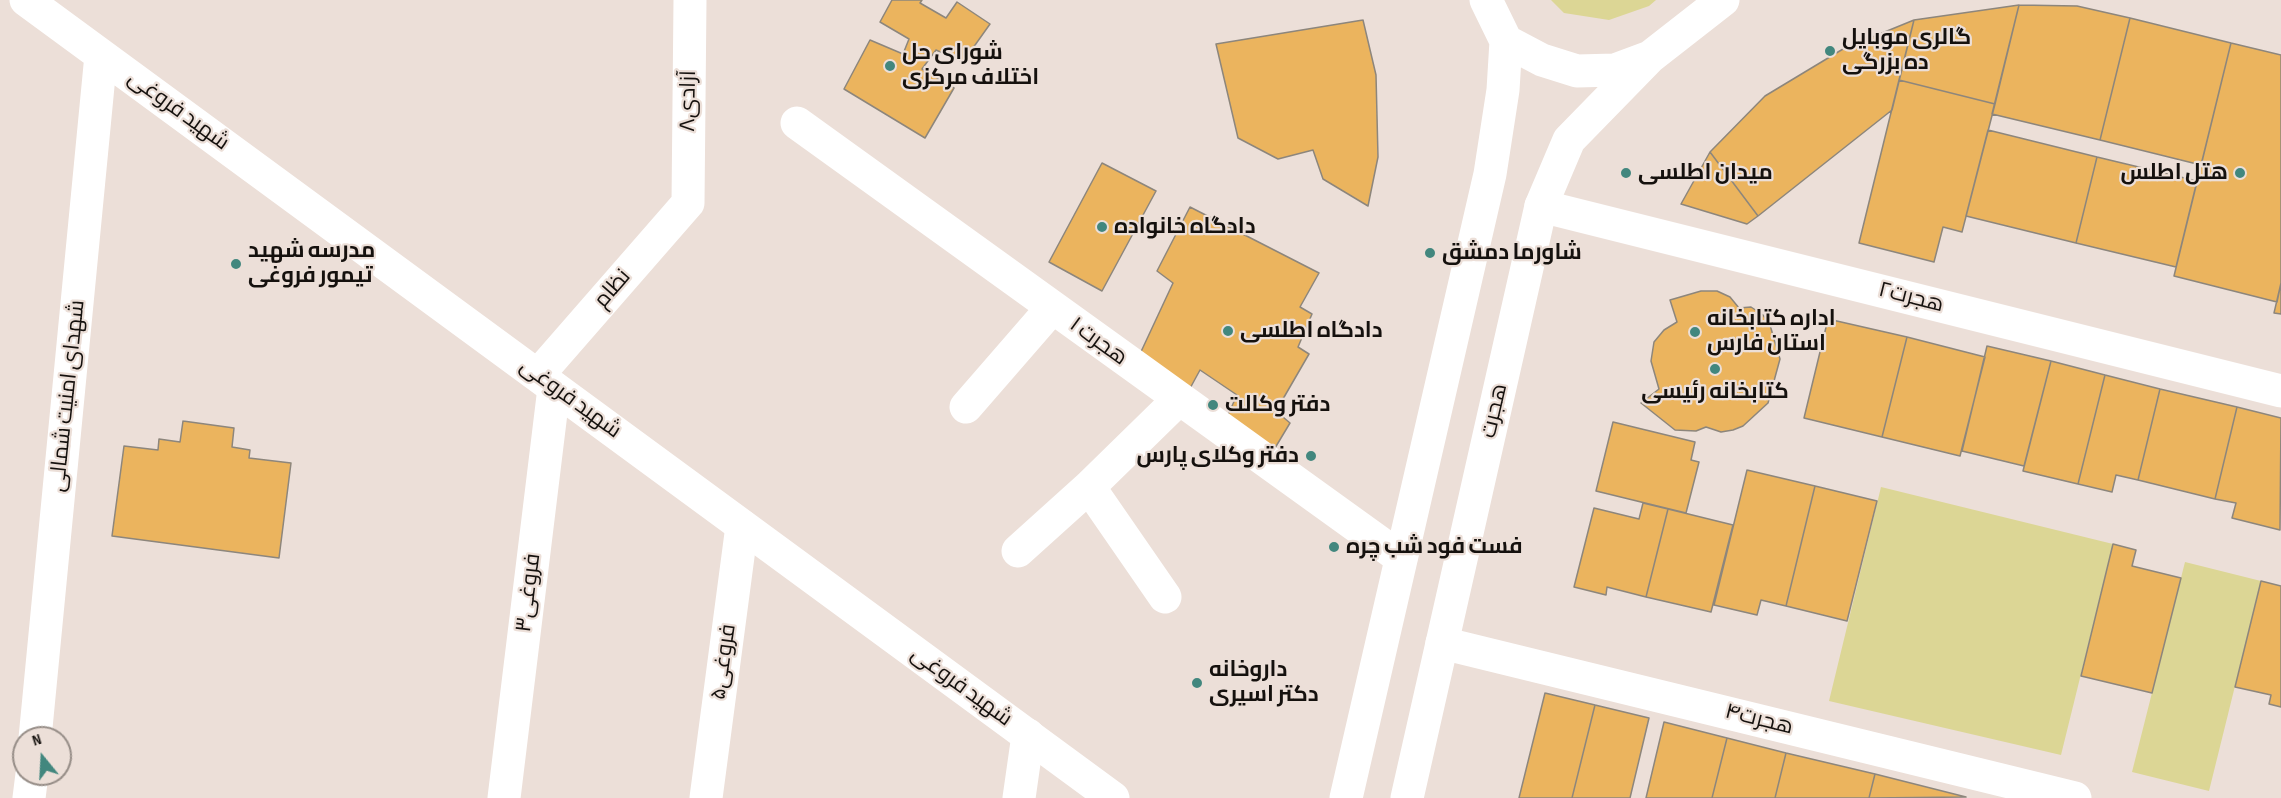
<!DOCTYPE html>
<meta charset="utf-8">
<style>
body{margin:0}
#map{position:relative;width:2281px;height:798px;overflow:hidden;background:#ecdfd8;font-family:"Sofia Sans Condensed",sans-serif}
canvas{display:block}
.north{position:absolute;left:12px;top:726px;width:60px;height:60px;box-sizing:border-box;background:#ecdfd8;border:2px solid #968d87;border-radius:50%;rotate:342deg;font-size:16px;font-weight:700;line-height:24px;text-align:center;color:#15110e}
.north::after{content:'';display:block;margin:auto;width:21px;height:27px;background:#42877e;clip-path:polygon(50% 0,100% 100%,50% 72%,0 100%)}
</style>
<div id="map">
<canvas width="2281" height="798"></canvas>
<div class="north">N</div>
</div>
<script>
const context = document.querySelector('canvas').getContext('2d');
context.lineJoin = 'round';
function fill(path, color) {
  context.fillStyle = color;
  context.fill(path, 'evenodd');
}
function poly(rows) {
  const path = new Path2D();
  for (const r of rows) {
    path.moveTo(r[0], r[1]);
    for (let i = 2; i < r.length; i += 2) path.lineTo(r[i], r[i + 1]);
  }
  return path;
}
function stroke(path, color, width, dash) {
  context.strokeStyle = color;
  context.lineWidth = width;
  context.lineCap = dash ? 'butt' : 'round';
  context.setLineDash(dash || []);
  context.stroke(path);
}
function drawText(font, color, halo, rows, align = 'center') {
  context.font = font + ' "Sofia Sans Condensed",Cairo,sans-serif';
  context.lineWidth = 4.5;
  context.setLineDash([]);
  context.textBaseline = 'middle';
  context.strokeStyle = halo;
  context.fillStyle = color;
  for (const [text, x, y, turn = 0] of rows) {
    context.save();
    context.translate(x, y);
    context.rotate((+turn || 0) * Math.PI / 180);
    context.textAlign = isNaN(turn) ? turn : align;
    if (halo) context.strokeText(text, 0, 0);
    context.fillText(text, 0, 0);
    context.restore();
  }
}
const green = poly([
 [1551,0,1656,0,1649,6,1609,20,1564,13],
 [1881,487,2113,544,2061,755,1829,701],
 [2185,562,2261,581,2209,791,2132,772]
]);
const building = poly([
 [892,0,922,0,920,3,946,18,957,2,990,24,963,62,936,50,922,69,954,88,925,138,844,89,870,40,903,54,909,39,880,22,892,0],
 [2019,5,1995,104,1899,80,1914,20,2019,5],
 [2019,5,2077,6,2130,18,2100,140,1992,114,2019,5],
 [2130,18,2231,43,2201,165,2100,140,2130,18],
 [1363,20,1376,75,1378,157,1368,206,1323,179,1313,150,1278,159,1238,138,1216,44,1363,20],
 [1914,20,1892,110,1758,216,1710,152,1765,96,1843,49,1914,20],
 [2231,43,2281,55,2281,283,2277,302,2174,276,2231,43],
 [1899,80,1995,104,1962,232,1943,227,1934,262,1859,243,1899,80],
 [1988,130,2097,157,2076,243,1966,216,1988,130],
 [1710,152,1758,216,1747,224,1681,204,1710,152],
 [2097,157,2197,181,2176,267,2076,243,2097,157],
 [1102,163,1156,191,1102,291,1049,262,1102,163],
 [1190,207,1319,273,1300,307,1312,314,1298,347,1309,354,1276,411,1290,423,1272,453,1226,419,1237,395,1200,370,1188,392,1139,356,1173,283,1157,271,1190,207],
 [2281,283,2281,314,2274,313,2281,283],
 [1701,291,1717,291,1730,297,1739,308,1751,307,1763,315,1770,325,1780,359,1768,403,1743,426,1733,430,1721,432,1706,427,1696,431,1675,430,1641,403,1659,389,1651,361,1654,342,1664,330,1677,322,1670,300,1701,291],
 [1828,319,1907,337,1882,437,1804,418,1828,319],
 [1907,337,1985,357,1960,456,1882,437,1907,337],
 [1987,346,2051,361,2024,466,1962,451,1987,346],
 [2051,361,2105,375,2078,484,2023,471,2051,361],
 [2105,375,2160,389,2138,480,2116,475,2112,492,2078,484,2105,375],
 [2160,389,2237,407,2215,499,2138,480,2160,389],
 [2237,407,2281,418,2280,530,2232,518,2236,503,2215,499,2237,407],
 [183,421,234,428,232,447,250,450,249,458,291,463,279,558,112,536,124,446,158,450,159,439,180,442,183,421],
 [1613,422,1695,442,1691,460,1699,462,1686,513,1596,491,1613,422],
 [1747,470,1815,486,1786,606,1761,600,1757,615,1714,605,1747,470],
 [1815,486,1877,501,1847,621,1786,606,1815,486],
 [1643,503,1668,509,1646,597,1607,587,1606,595,1574,587,1594,508,1639,519,1643,503],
 [1668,509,1733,525,1711,612,1646,597,1668,509],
 [2113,544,2136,550,2132,566,2181,578,2152,693,2081,676,2113,544],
 [2261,581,2281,586,2281,707,2269,704,2271,695,2235,687,2261,581],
 [1545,693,1595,705,1572,798,1519,798,1545,693],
 [1595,705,1649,718,1630,798,1572,798,1595,705],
 [1664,722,1727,738,1712,798,1646,798,1664,722],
 [1727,738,1786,753,1775,798,1712,798,1727,738],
 [1786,753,1875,774,1869,798,1775,798,1786,753],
 [1875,774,1966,797,1869,798,1875,774]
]);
const minor = poly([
 [797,123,1401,558],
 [1541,206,2281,391],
 [538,375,688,203,690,0],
 [966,407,1052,308],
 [1089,487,1165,597],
 [1018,551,1089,487,1178,400],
 [1442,643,2075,798],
 [504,798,554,388],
 [706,798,742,526],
 [1019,798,1028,735]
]);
const tertiary = poly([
 [26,0,1113,798],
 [35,738,101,55],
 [29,798,32,774]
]);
const secondary = poly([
 [1486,0,1506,41,1542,60,1577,71,1615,70,1650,57,1723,0],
 [1346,798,1490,174,1503,90,1506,41],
 [1407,798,1541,206,1569,140,1650,57]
]);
const markers = [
 [1830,51,6,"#42877e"],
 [890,66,6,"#42877e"],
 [1626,173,6,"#42877e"],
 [2240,173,6,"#42877e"],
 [1102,227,6,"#42877e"],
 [1430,253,6,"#42877e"],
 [236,264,6,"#42877e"],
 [1228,331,6,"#42877e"],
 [1695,332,6,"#42877e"],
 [1715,369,6,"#42877e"],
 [1213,405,6,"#42877e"],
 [1311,456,6,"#42877e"],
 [1334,547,6,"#42877e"],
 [1197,683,6,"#42877e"]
];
const poiNames = [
 ["گالری موبایل",1842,38],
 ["ده بزرگی",1842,63],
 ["شورای حل",902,53],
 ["اختلاف مرکزی",902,78],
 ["میدان اطلسی",1638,173],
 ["هتل اطلس",2228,173,"right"],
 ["دادگاه خانواده",1114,227],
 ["مدرسه شهید",248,251],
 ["تیمور فروغی",248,276],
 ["شاورما دمشق",1442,253],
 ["اداره کتابخانه",1707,319],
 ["استان فارس",1707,344],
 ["دادگاه اطلسی",1240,331],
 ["کتابخانه رئیسی",1715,392,"center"],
 ["دفتر وکالت",1225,405],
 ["دفتر وکلای پارس",1299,456,"right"],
 ["فست فود شب چره",1346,547],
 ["داروخانه",1209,670],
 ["دکتر اسیری",1209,695]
];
const streetNames = [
 ["آزادی۸",689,101,-89],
 ["شهید فروغی",178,111,36],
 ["نظام",613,289,-49],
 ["هجرت۲",1911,298,14],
 ["هجرت ۱",1098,342,36],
 ["شهدای امنیت شمالی",68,396,-84],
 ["شهید فروغی",570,399,36],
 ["هجرت",1495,411,-77],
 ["فروغی۳",529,593,-83],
 ["فروغی۵",724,662,-82],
 ["شهید فروغی",961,687,36],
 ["هجرت۴",1759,720,14]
];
fill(green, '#dcd695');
fill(building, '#ebb45e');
stroke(building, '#8d867c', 1.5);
stroke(minor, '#fff', 33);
stroke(tertiary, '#fff', 33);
stroke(secondary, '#fff', 33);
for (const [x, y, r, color] of markers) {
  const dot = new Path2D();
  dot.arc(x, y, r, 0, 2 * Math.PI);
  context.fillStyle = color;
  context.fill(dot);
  stroke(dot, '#ecdfd8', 2);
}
drawText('bold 22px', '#15110e', '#ecdfd8', poiNames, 'left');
drawText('22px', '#15110e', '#ecdfd8', streetNames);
</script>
